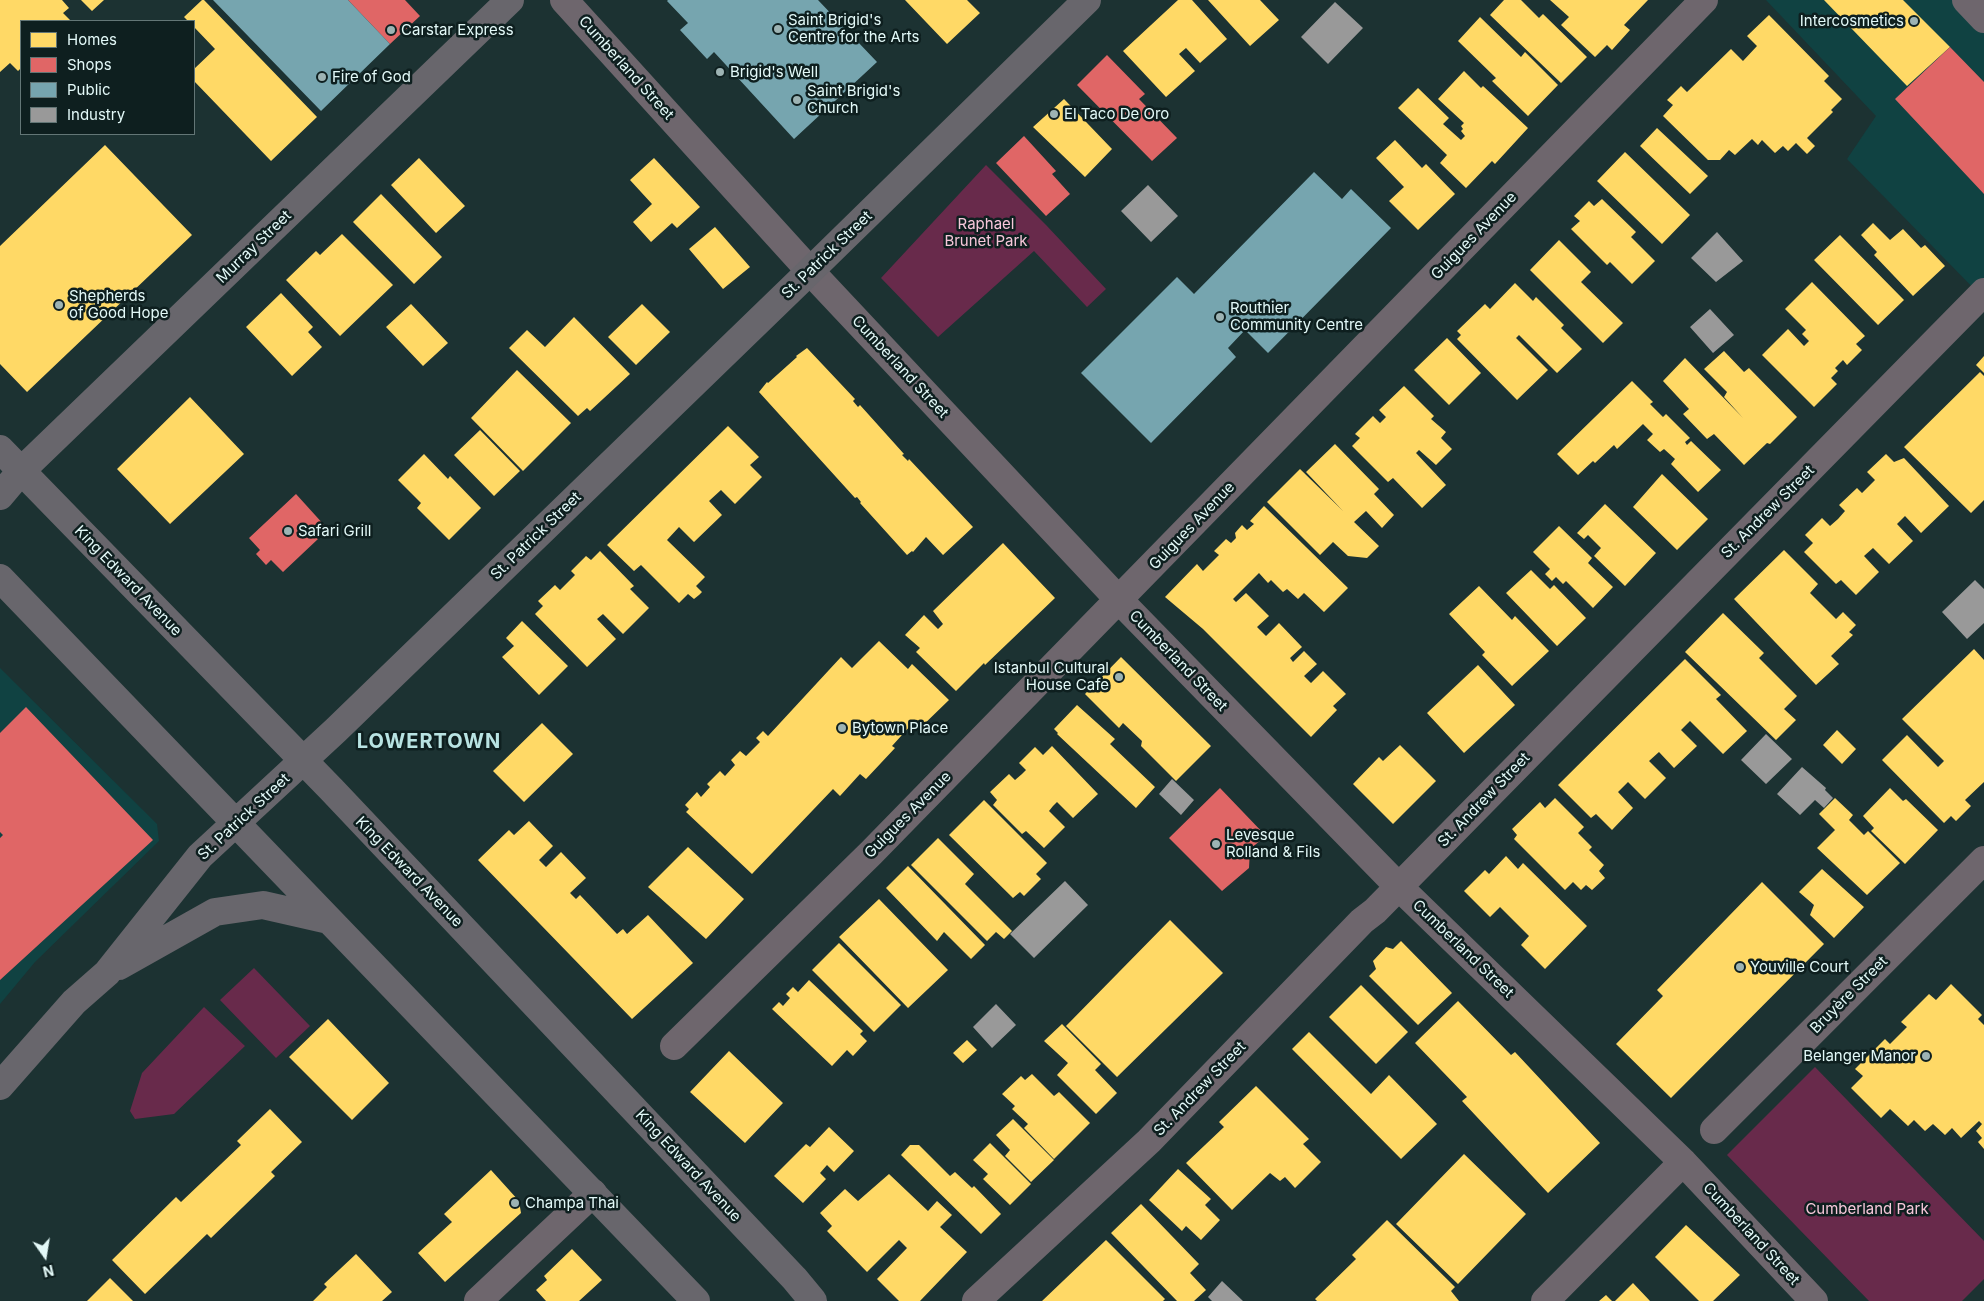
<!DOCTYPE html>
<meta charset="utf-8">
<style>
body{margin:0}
#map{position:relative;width:1984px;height:1301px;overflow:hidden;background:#1c3232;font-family:Inter,sans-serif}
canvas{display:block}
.legend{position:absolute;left:20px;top:20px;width:175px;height:115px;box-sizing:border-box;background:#0e1f1f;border:1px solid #637676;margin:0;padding:6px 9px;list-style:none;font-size:15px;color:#e3f9f8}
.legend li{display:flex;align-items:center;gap:10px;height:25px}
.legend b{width:25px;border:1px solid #637676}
.north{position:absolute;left:20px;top:1231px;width:50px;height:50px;-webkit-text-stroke:4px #0e1f1f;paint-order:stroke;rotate:167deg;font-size:14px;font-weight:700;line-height:20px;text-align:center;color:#e3f9f8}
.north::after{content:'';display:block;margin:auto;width:18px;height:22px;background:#e3f9f8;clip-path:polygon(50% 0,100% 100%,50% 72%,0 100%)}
</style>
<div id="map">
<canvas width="1984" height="1301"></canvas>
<ul class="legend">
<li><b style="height:14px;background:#ffd966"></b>Homes</li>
<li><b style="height:14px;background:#e06666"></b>Shops</li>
<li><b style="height:14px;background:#76a5af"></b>Public</li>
<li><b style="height:14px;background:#999"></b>Industry</li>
</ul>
<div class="north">N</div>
</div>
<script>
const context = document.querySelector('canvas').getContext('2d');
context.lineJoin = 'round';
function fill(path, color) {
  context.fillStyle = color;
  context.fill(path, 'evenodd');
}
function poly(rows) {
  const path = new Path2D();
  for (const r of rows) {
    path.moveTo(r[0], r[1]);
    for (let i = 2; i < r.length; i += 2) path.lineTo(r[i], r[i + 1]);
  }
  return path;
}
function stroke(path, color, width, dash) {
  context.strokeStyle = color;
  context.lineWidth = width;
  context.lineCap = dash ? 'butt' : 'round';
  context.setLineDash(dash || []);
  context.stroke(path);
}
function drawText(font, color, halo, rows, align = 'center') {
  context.font = font + ' Inter,sans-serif';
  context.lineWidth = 5;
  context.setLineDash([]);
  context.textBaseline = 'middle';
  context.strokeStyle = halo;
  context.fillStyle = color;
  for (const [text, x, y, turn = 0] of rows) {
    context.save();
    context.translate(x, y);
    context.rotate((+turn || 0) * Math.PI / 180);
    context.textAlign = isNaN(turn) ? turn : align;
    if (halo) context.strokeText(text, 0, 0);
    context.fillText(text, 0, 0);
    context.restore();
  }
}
const built = poly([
 [1766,0,1984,0,1984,299,1847,159,1876,116],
 [0,668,157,824,159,841,35,962,0,1004]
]);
const green = poly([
 [986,165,1047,226,1106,289,1087,307,1034,251,938,337,881,278],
 [254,968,310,1026,276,1058,220,1000],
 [204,1007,245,1046,174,1114,135,1119,130,1111,142,1073],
 [1815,1067,1984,1241,1984,1279,1962,1301,1869,1301,1727,1155]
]);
const homes = poly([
 [0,0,62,0,69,8,63,13,71,21,21,21,21,68,18,71,10,63,0,72],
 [81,0,104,0,92,11],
 [202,0,204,0,317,117,271,161,194,81,194,69,215,49,194,27,194,21,188,21,184,17],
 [905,0,967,0,980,13,947,44],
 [1178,0,1192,0,1227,39,1200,63,1186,48,1179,54,1195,71,1166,97,1123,51],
 [1208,0,1260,0,1279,20,1250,46],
 [1504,0,1521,0,1539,18,1543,14,1587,57,1561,83,1490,15],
 [1550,0,1648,0,1624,25,1630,30,1612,50,1607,45,1595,57,1561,25,1569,17],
 [1824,0,1903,0,1950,47,1907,86],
 [1769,15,1829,76,1824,81,1842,99,1831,110,1833,112,1807,138,1815,146,1807,154,1796,143,1788,151,1783,146,1775,153,1762,140,1758,145,1752,139,1735,155,1729,150,1720,160,1708,160,1663,116,1673,105,1667,100,1681,86,1687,92,1731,49,1743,61,1757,46,1747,36],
 [1480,17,1521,57,1525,52,1558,85,1528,116,1492,81,1496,78,1458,41],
 [1464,71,1481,88,1483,86,1528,128,1495,164,1492,161,1466,188,1440,163,1447,155,1398,108,1418,88,1449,118,1443,124,1461,140,1465,136,1461,131,1463,129,1461,126,1464,123,1438,99],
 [1064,99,1112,149,1085,177,1033,127],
 [1657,128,1708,176,1690,194,1640,146],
 [1395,140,1422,168,1426,164,1455,194,1418,230,1389,201,1404,187,1376,158],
 [105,145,192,235,27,392,0,364,0,246],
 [1625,152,1690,215,1662,244,1597,181],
 [419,158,465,206,436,233,391,185],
 [654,158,700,207,677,228,672,223,651,242,633,222,652,204,630,180],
 [381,194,442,257,414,284,353,222],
 [1602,199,1636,232,1631,237,1655,261,1632,284,1610,262,1607,265,1571,229,1580,221,1574,216,1589,201,1594,206],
 [1873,223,1890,240,1903,229,1921,248,1925,245,1945,266,1913,296,1874,255,1877,252,1861,235],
 [715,227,750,267,723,289,689,249],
 [342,234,393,285,340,336,286,280,316,251,320,255],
 [1840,235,1904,300,1878,325,1814,260],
 [1559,240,1591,272,1581,282,1623,323,1603,343,1530,270],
 [1812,282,1865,336,1856,344,1862,350,1847,365,1843,360,1835,368,1838,371,1831,378,1837,384,1814,407,1762,355,1788,329,1804,346,1809,341,1802,334,1806,330,1785,309],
 [1515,283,1533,301,1536,297,1564,325,1561,328,1582,349,1557,373,1519,335,1516,338,1548,370,1517,400,1457,339,1461,335,1457,331,1485,304,1490,309],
 [281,293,313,327,308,332,322,347,292,376,246,327],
 [411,304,448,343,423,366,386,327],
 [642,304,670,332,636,365,608,337],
 [574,317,630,374,590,411,587,408,578,416,509,348,527,330,545,347],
 [1447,338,1481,373,1449,405,1414,370],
 [807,348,855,399,853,401,858,407,860,405,904,454,902,455,908,461,909,459,973,527,943,555,926,537,913,552,912,551,907,555,860,503,861,502,857,497,855,498,759,392,767,382,768,383,797,357,796,356],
 [1724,351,1744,372,1749,368,1797,417,1770,444,1767,443,1744,465,1714,434,1707,439,1683,414,1689,409,1663,381,1685,358,1743,418,1724,397,1727,392,1704,369],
 [1984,356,1984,373,1976,365],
 [517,370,571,423,523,471,471,418],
 [1980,372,1984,376,1984,500,1971,513,1904,447],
 [1632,381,1653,402,1650,404,1663,417,1666,414,1690,438,1685,442,1687,445,1691,441,1721,470,1698,492,1671,464,1675,459,1664,449,1660,452,1647,440,1653,434,1643,424,1617,449,1614,445,1595,463,1593,461,1578,475,1557,454],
 [1404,386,1434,416,1431,419,1446,432,1441,438,1452,449,1436,465,1419,450,1416,453,1446,485,1422,508,1393,478,1388,482,1352,446,1360,438,1355,434,1373,416,1380,423,1386,417,1379,410],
 [190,397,244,454,170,524,117,469],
 [728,426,759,457,750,465,762,477,735,504,721,490,709,501,722,515,694,542,679,527,667,540,705,577,696,586,702,592,699,595,694,599,688,594,679,603,641,565,634,571,607,545],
 [480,430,520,471,494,496,454,455],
 [1335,444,1379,489,1374,494,1394,515,1382,528,1366,511,1354,522,1379,546,1367,558,1348,556,1333,542,1320,555,1267,502,1300,469,1343,511,1306,472],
 [424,454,448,479,450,476,481,508,449,540,417,508,421,503,398,480],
 [1886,454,1894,462,1904,458,1949,506,1921,533,1905,516,1897,524,1913,541,1889,564,1873,548,1864,556,1879,572,1856,595,1841,580,1836,584,1804,552,1813,543,1805,535,1822,518,1830,526,1838,519,1845,511,1839,505,1857,488,1862,493,1875,480,1867,472],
 [1662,474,1708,519,1677,550,1633,507],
 [1605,504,1656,553,1625,586,1594,556,1601,548,1588,535,1584,539,1577,533],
 [1264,506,1348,588,1324,612,1304,593,1298,599,1287,589,1283,592,1271,580,1268,583,1259,573,1233,599,1236,602,1246,593,1269,616,1257,627,1266,636,1279,623,1302,647,1290,658,1293,662,1304,651,1317,664,1304,676,1311,683,1323,671,1346,694,1333,706,1337,710,1311,737,1203,629,1165,597,1197,564,1203,571,1219,555,1214,551,1226,539,1231,543,1236,538,1235,533,1242,525,1247,530,1254,524,1250,521],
 [1559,526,1592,558,1588,563,1613,587,1593,608,1566,581,1563,584,1556,577,1552,581,1545,574,1550,569,1533,552],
 [1003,543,1055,598,985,665,984,663,956,691,916,652,920,648,905,635,924,615,938,629,943,624,933,611],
 [1784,550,1818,584,1810,593,1836,619,1843,612,1856,625,1849,632,1853,635,1831,656,1839,664,1816,685,1734,599],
 [600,551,634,586,630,589,649,608,623,634,603,614,597,619,616,639,587,667,535,614,543,606,538,601,555,585,560,590,575,575,571,571,586,556,591,560],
 [1531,570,1550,589,1554,585,1586,618,1557,646,1506,593],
 [1479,586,1512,620,1515,616,1549,651,1512,686,1482,655,1485,652,1449,614],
 [1723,613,1764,653,1759,658,1797,696,1784,709,1796,720,1776,740,1685,652],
 [522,621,568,666,539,695,502,657,514,646,506,638],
 [879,641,908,669,912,664,949,700,917,731,912,724,892,746,895,748,866,779,860,774,840,796,833,789,752,874,686,812,689,809,685,805,697,792,701,797,710,787,707,784,720,771,725,776,735,765,731,760,740,751,746,756,760,742,756,738,763,731,768,736,841,657,852,668],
 [1974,649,1984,660,1984,782,1965,800,1971,806,1956,821,1951,816,1944,823,1882,760,1907,735,1938,767,1944,761,1902,719],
 [1121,657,1211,746,1176,781,1141,746,1142,741,1123,723,1119,728,1085,694],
 [1685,659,1721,695,1716,699,1747,731,1723,754,1690,721,1681,730,1697,746,1674,768,1659,752,1649,761,1666,778,1645,799,1628,782,1618,792,1633,808,1612,830,1596,814,1591,818,1558,785],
 [1478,665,1515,705,1464,753,1427,713],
 [1077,705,1115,739,1110,744,1155,787,1136,808,1057,734,1058,733,1054,729],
 [542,723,573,754,524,802,493,771],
 [1837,730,1856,749,1842,764,1823,745],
 [1400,745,1436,781,1393,824,1353,784,1379,757,1383,761],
 [1052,746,1098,794,1073,818,1057,802,1053,806,1049,811,1065,827,1044,848,1026,831,1022,834,993,805,997,800,990,792,1009,774,1015,780,1022,774,1026,770,1019,763,1035,747,1043,755],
 [1890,788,1903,801,1906,799,1938,830,1905,864,1871,831,1874,828,1863,816],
 [1555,798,1584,827,1578,833,1592,847,1589,850,1604,865,1599,871,1605,878,1592,890,1586,885,1581,890,1573,882,1565,890,1514,839,1517,835,1512,829,1540,802,1545,808],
 [1835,798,1853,815,1849,820,1864,835,1868,831,1900,863,1867,895,1817,848,1835,830,1819,814],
 [984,800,1047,863,1036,874,1041,879,1024,896,1020,892,1013,898,949,835],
 [529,821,553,846,539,860,546,867,561,852,586,878,570,893,576,899,580,895,617,934,623,929,627,934,648,915,693,963,632,1019,478,860,509,830,514,835],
 [938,838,974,874,965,884,1012,931,1004,939,996,932,987,941,911,865],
 [688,847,744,899,706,939,648,887],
 [1506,856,1518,869,1523,863,1587,926,1545,969,1521,945,1529,936,1500,907,1490,917,1464,891,1485,870,1489,874],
 [908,866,985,945,971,959,944,932,937,941,886,888],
 [1822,869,1864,907,1834,938,1810,915,1814,905,1799,892],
 [1762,882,1824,944,1671,1098,1616,1044,1663,996,1657,990],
 [879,899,948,970,908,1008,839,937],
 [1170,920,1223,973,1117,1077,1066,1026],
 [1401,941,1452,993,1418,1025,1369,976,1376,969,1373,961,1386,947,1393,949],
 [839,943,901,1005,874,1032,812,970],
 [809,980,863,1031,860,1034,867,1041,853,1056,847,1050,832,1066,772,1009,779,1002,783,1006,790,998,786,994,793,987,798,992],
 [1951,984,1982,1015,1978,1019,1984,1025,1984,1149,1978,1142,1982,1138,1976,1131,1982,1124,1979,1121,1961,1138,1952,1128,1945,1135,1933,1124,1925,1131,1914,1120,1908,1126,1890,1109,1881,1118,1851,1088,1863,1076,1855,1069,1885,1039,1890,1044,1907,1027,1901,1022,1929,994,1936,1000],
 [1361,985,1408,1032,1376,1064,1329,1017],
 [1458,1001,1511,1055,1515,1052,1600,1143,1548,1193,1462,1101,1467,1097,1415,1043],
 [328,1019,389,1083,352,1120,289,1057],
 [1062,1024,1101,1064,1095,1070,1117,1093,1096,1114,1057,1075,1068,1063,1044,1041],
 [1309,1032,1371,1094,1389,1075,1437,1124,1401,1159,1292,1049],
 [967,1040,977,1050,963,1063,953,1053],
 [729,1051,783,1103,745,1143,690,1092],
 [1032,1074,1054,1096,1059,1092,1090,1123,1054,1159,1024,1128,1028,1124,1012,1109,1015,1106,1002,1094,1021,1076,1025,1080],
 [1256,1086,1309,1139,1303,1144,1321,1162,1295,1188,1285,1177,1280,1181,1270,1173,1232,1210,1186,1163,1224,1127,1219,1122],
 [270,1109,302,1142,271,1172,275,1176,211,1238,207,1234,145,1294,112,1260,176,1197,181,1202,241,1145,237,1141],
 [1013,1119,1054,1160,1031,1182,1005,1156,1010,1150,996,1135],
 [829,1127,854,1151,834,1172,827,1165,820,1173,826,1179,803,1203,774,1176,806,1144,810,1147],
 [990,1143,1031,1184,1010,1205,983,1179,988,1174,973,1160],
 [910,1145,919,1145,950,1176,955,1172,972,1188,974,1186,1001,1214,981,1234,901,1155],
 [1464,1154,1526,1214,1458,1284,1396,1224],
 [1178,1169,1211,1199,1205,1205,1220,1220,1201,1240,1186,1226,1182,1231,1149,1200],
 [491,1170,519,1201,521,1213,445,1282,418,1253,452,1222,444,1214],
 [889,1174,928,1211,937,1201,952,1215,940,1227,967,1252,920,1301,899,1301,877,1279,907,1248,899,1240,867,1272,827,1231,832,1226,820,1213,845,1189,858,1201],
 [1141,1204,1199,1264,1190,1273,1206,1290,1194,1301,1177,1301,1111,1233],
 [1387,1220,1455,1287,1451,1291,1459,1301,1317,1301,1315,1299,1356,1259,1352,1255],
 [1686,1225,1740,1275,1713,1301,1699,1301,1655,1257],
 [1106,1240,1165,1299,1163,1301,1042,1301],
 [572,1249,602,1280,579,1301,546,1301,536,1290,547,1280,544,1276],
 [356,1254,392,1292,382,1301,313,1301,327,1287,324,1284],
 [110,1278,133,1301,87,1301],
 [1633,1283,1650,1301,1615,1301],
 [1606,1295,1612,1301,1599,1301]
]);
const shops = poly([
 [348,0,405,0,420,16,390,44],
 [1950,47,1984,82,1984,194,1895,99],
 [1107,55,1145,94,1139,99,1177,138,1152,161,1077,85],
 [1024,136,1056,171,1052,174,1070,194,1046,216,996,163],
 [296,494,325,526,314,536,318,539,283,572,271,560,266,565,256,554,260,550,249,538],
 [26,707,153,840,0,980,0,838,3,835,0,832,0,733],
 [1220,788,1266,836,1250,849,1249,868,1222,891,1169,838]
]);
const public = poly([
 [213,0,348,0,390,44,321,111],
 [668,0,818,0,877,62,794,139,714,52,707,59,680,30,688,23,667,1],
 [1314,172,1342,199,1351,189,1391,228,1268,353,1245,330,1228,348,1236,357,1151,443,1081,373,1177,277,1194,294]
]);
const industry = poly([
 [1335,2,1363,28,1328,64,1301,37],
 [1148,185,1178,216,1151,242,1121,211],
 [1717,232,1743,261,1716,282,1691,258],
 [1710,309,1734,335,1713,353,1690,327],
 [1975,580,1984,589,1984,623,1967,639,1942,612],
 [1766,734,1792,759,1766,784,1741,760],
 [1802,767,1826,788,1825,790,1833,798,1824,808,1815,800,1800,815,1777,794],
 [1172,779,1194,800,1181,815,1159,794],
 [1065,881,1088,905,1034,958,1010,934],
 [996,1004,1016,1025,992,1048,973,1027],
 [1222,1281,1243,1301,1212,1301,1208,1297]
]);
const minor = poly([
 [564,0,810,271,1119,600,1399,887,1683,1162,1814,1301],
 [1966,0,1984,19],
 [674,1046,871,853,1704,0],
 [1714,1130,1984,860],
 [478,1301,593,1193],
 [976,1301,1149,1141,1362,921,1375,911,1984,292],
 [1545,1301,1683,1162]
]);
const major = poly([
 [0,449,332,790,794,1278,813,1301],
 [0,496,21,471,510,0],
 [0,578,696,1301],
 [119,966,215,912,263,905,329,920],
 [0,1086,74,1002,107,973,200,856,336,730,810,271,1087,0]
]);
const markers = [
 [1914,21,5,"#9db3b3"],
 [778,29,5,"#9db3b3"],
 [391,30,5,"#9db3b3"],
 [720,72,5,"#9db3b3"],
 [322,77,5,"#9db3b3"],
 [797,100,5,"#9db3b3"],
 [1054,114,5,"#9db3b3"],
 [59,305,5,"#9db3b3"],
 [1220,317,5,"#9db3b3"],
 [288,531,5,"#9db3b3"],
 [1119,677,5,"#9db3b3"],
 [842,728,5,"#9db3b3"],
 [1216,844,5,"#9db3b3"],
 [1740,967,5,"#9db3b3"],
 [1926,1056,5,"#9db3b3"],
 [515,1203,5,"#9db3b3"]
];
const poiNames = [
 ["Saint Brigid's",788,20],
 ["Centre for the Arts",788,37],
 ["Intercosmetics",1904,21,"right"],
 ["Carstar Express",401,30],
 ["Brigid's Well",730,72],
 ["Fire of God",332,77],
 ["Saint Brigid's",807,91],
 ["Church",807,108],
 ["El Taco De Oro",1064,114],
 ["Shepherds",69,296],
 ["of Good Hope",69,313],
 ["Routhier",1230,308],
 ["Community Centre",1230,325],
 ["Safari Grill",298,531],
 ["Istanbul Cultural",1109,668,"right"],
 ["House Cafe",1109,685,"right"],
 ["Bytown Place",852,728],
 ["Levesque",1226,835],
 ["Rolland & Fils",1226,852],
 ["Youville Court",1750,967],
 ["Belanger Manor",1916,1056,"right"],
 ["Champa Thai",525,1203]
];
const streetNames = [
 ["Cumberland Street",626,68,48],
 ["Guigues Avenue",1474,236,-46],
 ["Murray Street",254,247,-44],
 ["St. Patrick Street",827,255,-44],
 ["Cumberland Street",900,367,47],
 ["St. Andrew Street",1768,512,-45],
 ["Guigues Avenue",1192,526,-46],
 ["St. Patrick Street",536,536,-44],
 ["King Edward Avenue",128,581,46],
 ["Cumberland Street",1178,661,46],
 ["St. Andrew Street",1484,800,-46],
 ["Guigues Avenue",908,815,-45],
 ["St. Patrick Street",244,817,-43],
 ["King Edward Avenue",409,872,46],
 ["Cumberland Street",1463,949,44],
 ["Bruyère Street",1849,995,-45],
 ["St. Andrew Street",1200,1089,-46],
 ["King Edward Avenue",688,1166,47],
 ["Cumberland Street",1751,1234,47]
];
const parkNames = [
 ["Raphael",986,224],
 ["Brunet Park",986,241],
 ["Cumberland Park",1867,1209]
];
const districtNames = [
 ["LOWERTOWN",429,742]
];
fill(built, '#104242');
fill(green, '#682a4b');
fill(homes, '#ffd966');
fill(shops, '#e06666');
fill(public, '#76a5af');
fill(industry, '#999');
stroke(minor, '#6e666d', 28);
stroke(major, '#68666c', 28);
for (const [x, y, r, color] of markers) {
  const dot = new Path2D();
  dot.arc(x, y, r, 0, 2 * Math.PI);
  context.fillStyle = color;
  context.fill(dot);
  stroke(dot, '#0e1f1f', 2);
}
drawText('15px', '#e3f9f8', '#0e1f1f', poiNames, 'left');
drawText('15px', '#e3f9f8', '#0e1f1f', streetNames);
drawText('15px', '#f7c7da', '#0e1f1f', parkNames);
context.letterSpacing = '1px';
drawText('bold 20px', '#b8e3e2', '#0e1f1f', districtNames);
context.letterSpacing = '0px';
</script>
